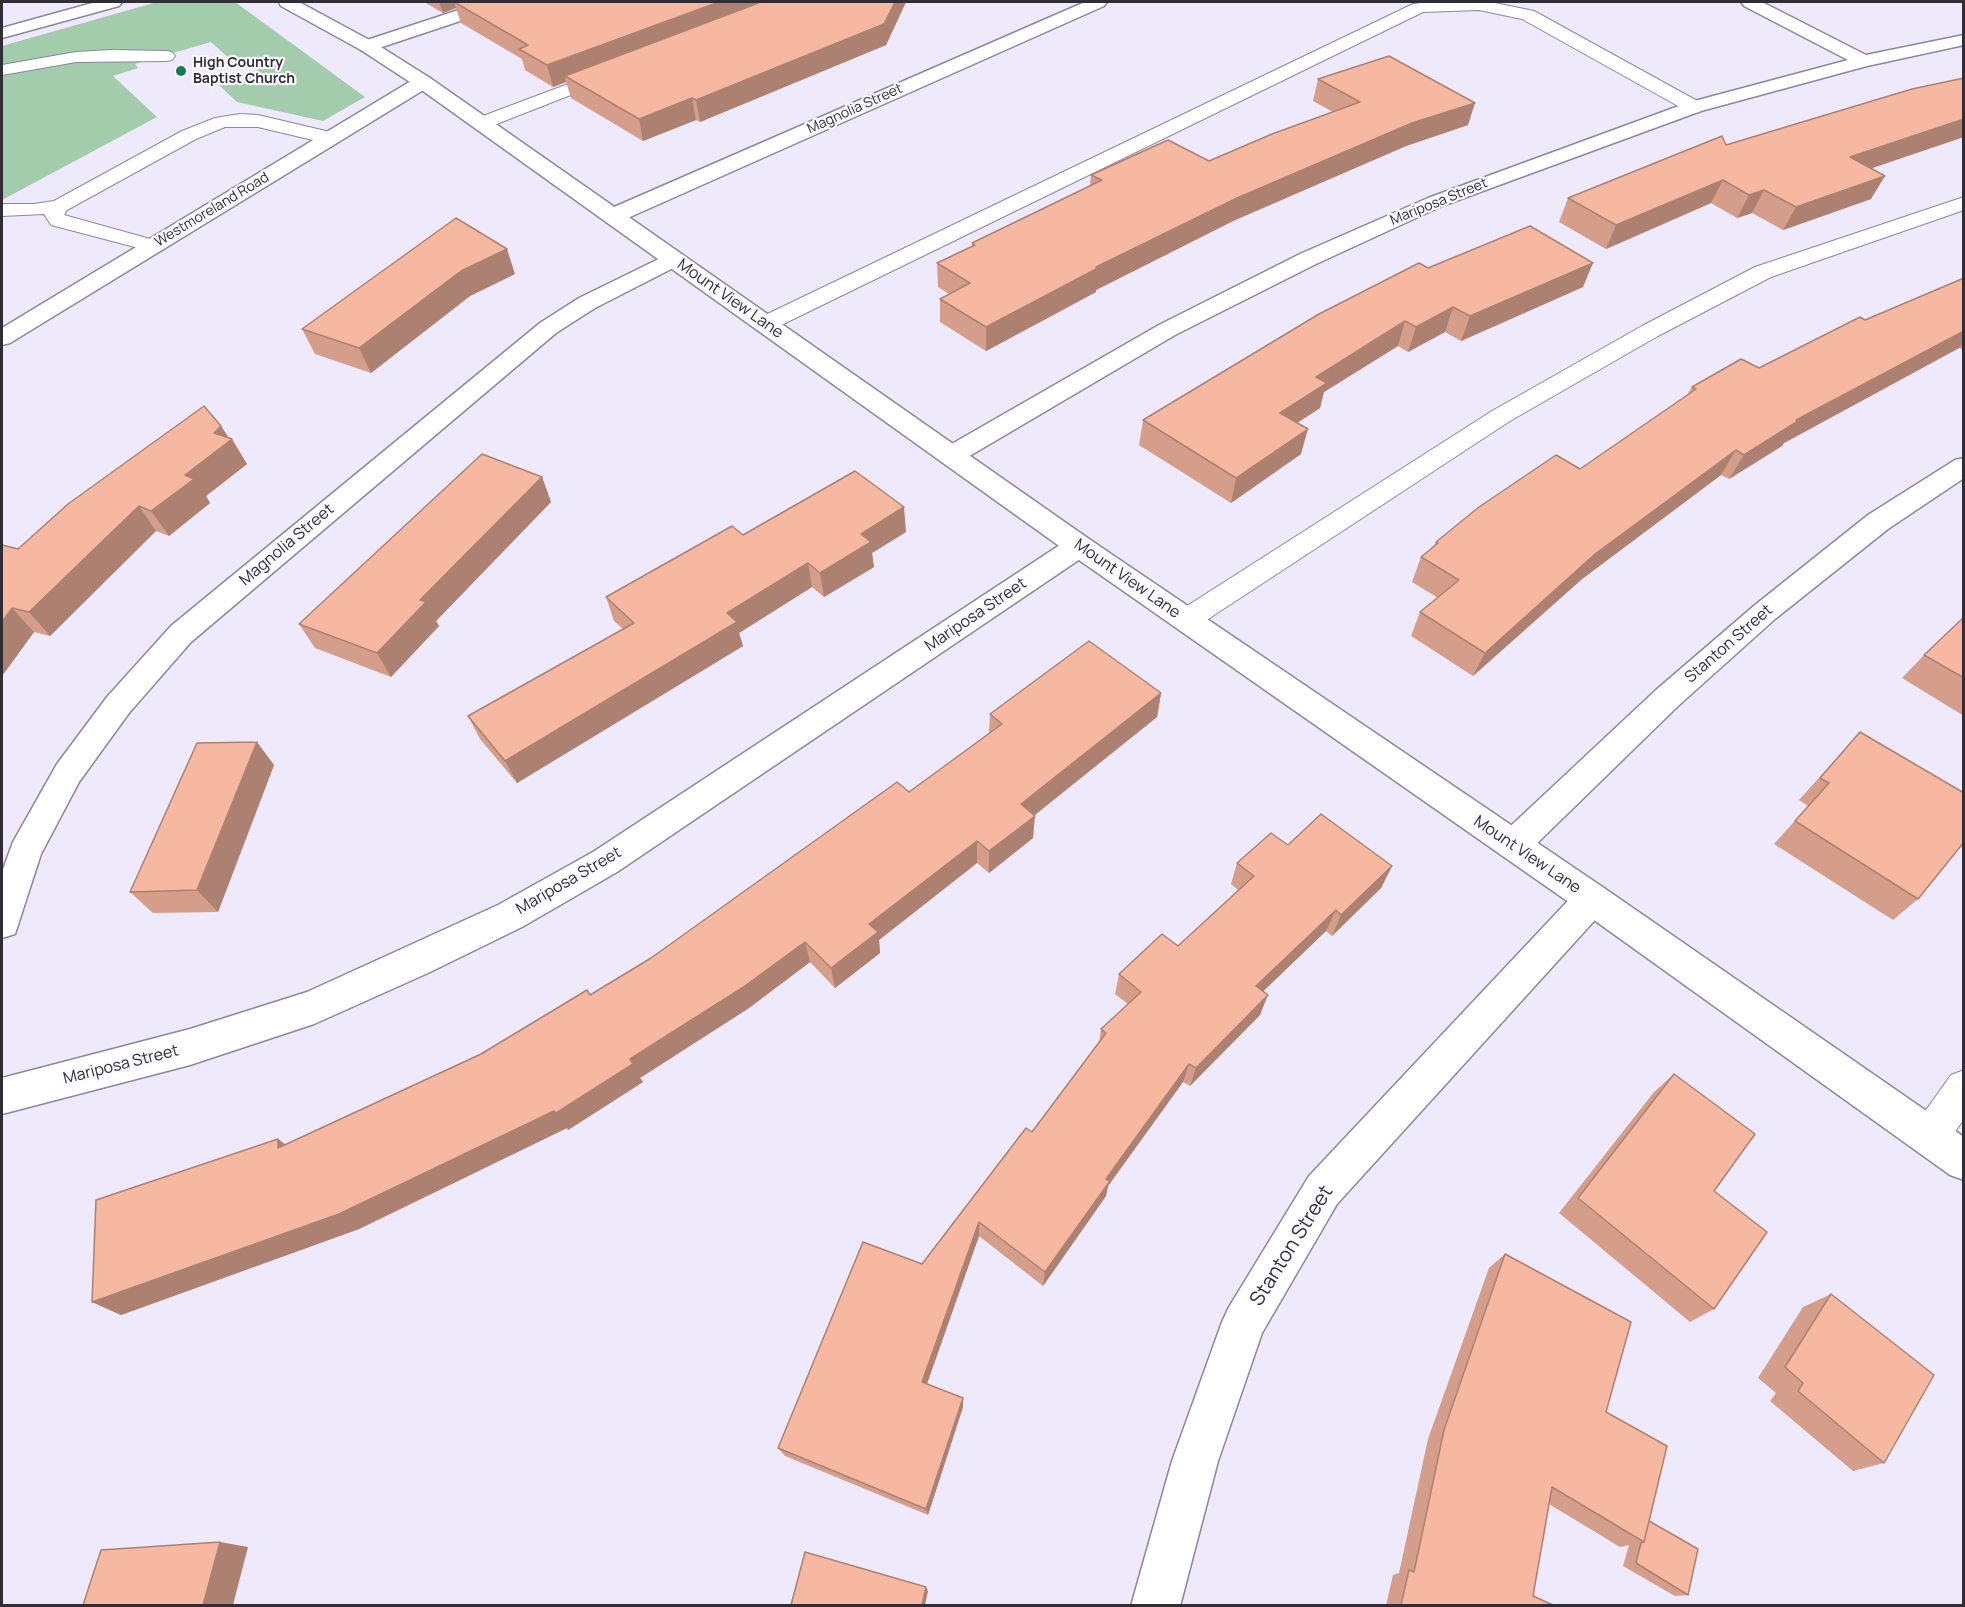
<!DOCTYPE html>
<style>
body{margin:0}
#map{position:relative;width:1965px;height:1607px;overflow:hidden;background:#efe9fc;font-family:Manrope,sans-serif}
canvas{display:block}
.frame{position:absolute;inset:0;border:3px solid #302d37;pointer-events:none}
</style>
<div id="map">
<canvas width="1965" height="1607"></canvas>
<div class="frame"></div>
</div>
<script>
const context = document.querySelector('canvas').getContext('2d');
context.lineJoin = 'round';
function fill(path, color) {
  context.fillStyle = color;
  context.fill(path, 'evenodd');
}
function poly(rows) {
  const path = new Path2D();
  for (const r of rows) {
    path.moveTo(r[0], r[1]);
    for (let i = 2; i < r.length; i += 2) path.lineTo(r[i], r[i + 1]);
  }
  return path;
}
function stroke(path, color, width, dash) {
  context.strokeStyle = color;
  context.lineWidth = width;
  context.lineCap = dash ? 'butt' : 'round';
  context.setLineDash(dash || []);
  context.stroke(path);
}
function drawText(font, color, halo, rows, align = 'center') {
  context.font = font + ' Manrope,sans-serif';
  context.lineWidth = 4.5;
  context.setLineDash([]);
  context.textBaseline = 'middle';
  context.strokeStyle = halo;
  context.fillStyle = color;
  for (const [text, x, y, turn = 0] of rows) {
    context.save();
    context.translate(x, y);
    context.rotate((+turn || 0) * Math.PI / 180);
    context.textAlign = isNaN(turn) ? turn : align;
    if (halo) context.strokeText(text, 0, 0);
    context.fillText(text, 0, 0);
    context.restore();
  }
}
const green = poly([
 [157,2,235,2,365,97,323,121,237,102,219,85,241,79,259,69,257,67,240,68,211,42,135,64,138,68,113,76,157,117,2,200,2,46]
]);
const lane = poly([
 [1429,2,1490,2,1534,11,1701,103,1703,107,1701,111,1694,113,1687,111,1522,19,1479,10,1423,12,773,329,765,331,757,329,754,324,757,319,1413,4,1429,2],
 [111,50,166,51,172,52,175,56,172,60,166,61,76,62,2,75,2,65,76,52,111,50],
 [608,69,614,70,617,74,614,78,489,127,475,127,473,123,475,119,608,69],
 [240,114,258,115,330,132,337,134,339,138,337,142,330,144,258,127,225,127,196,139,67,210,64,215,161,242,165,246,161,250,154,252,51,225,44,214,2,216,2,204,34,204,54,201,182,131,215,118,240,114],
 [1964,197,1964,210,1771,277,1658,336,1510,421,1196,627,1186,630,1176,627,1172,620,1176,613,1492,411,1642,326,1755,267,1964,197],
 [1964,1070,1964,1119,1942,1150,1929,1155,1916,1150,1910,1137,1916,1124,1951,1075,1964,1070]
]);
const street = poly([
 [96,2,122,2,119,6,2,38,2,28,96,2],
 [483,2,508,2,505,6,373,50,361,50,358,46,361,42,483,2],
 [1085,2,1107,2,1104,6,621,221,613,222,605,221,602,216,605,211,1085,2],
 [1741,2,1762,2,1866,55,1964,35,1964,45,1867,66,1701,111,1442,206,1316,264,1175,335,961,461,952,463,943,461,939,455,943,449,1159,325,1300,254,1428,198,1687,103,1848,60,1744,6,1741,2],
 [423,76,430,78,432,82,430,86,10,343,2,345,2,328,416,78,423,76],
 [673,252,681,254,684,259,681,264,595,308,556,333,191,642,129,713,79,782,41,854,15,934,2,938,2,872,13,842,57,764,107,697,171,626,540,323,579,298,673,252],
 [1964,458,1964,478,1888,529,1775,619,1678,706,1525,855,1513,859,1501,855,1496,845,1501,835,1656,690,1755,605,1868,515,1955,460,1964,458],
 [1079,536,1089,539,1093,546,1089,553,617,872,522,927,428,973,314,1024,190,1065,2,1114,2,1078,190,1029,307,992,498,905,593,852,1069,539,1079,536],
 [1592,884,1604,888,1609,899,1604,910,1337,1204,1262,1333,1218,1461,1180,1606,1131,1606,1172,1461,1222,1322,1229,1307,1309,1176,1580,888,1592,884]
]);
const secondary = poly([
 [279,2,299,2,373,42,430,78,1089,539,1604,888,1964,1137,1964,1180,1950,1175,1580,910,1069,553,416,86,361,50,281,6,279,2]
]);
const wall = poly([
 [424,2,906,2,886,45,700,122,696,120,643,141,571,98,566,82,553,87,525,70,522,59,461,23,456,8,443,13],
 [1318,79,1468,125,1406,146,1233,221,1096,290,1096,292,986,351,940,322,940,299,949,294,938,287,937,263,972,246,972,243,1090,186,1091,175,1209,161,1333,112,1313,101],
 [1726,145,1871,168,1871,199,1783,230,1752,213,1737,218,1711,203,1606,249,1559,222,1568,198],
 [1428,268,1583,287,1461,341,1445,332,1408,352,1398,346,1324,392,1320,408,1297,423,1301,454,1231,503,1139,445,1143,420],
 [515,274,470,296,371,373,315,354,302,329],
 [1964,278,1964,350,1959,348,1784,443,1782,446,1729,479,1721,475,1582,579,1473,676,1411,636,1420,612,1438,598,1412,582,1421,557,1433,547,1436,542,1580,469,1687,395,1692,387,1759,368,1865,320],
 [221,426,247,464,206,496,210,503,169,536,156,531,50,636,34,632,2,676,2,545,18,549],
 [542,477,551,502,436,621,439,626,391,677,315,648,299,624],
 [906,532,872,553,874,567,824,597,812,587,739,633,743,646,517,783,480,739,468,716,623,629,614,621,606,597],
 [1964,617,1964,716,1902,678,1924,655],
 [1161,693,1157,717,1034,816,1033,838,989,873,977,863,879,940,880,953,835,988,810,962,749,1008,640,1078,643,1082,568,1130,567,1128,359,1229,121,1315,92,1302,278,1139,286,1145,481,1054,590,995,651,958,909,792,989,733,990,714],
 [1860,732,1918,899,1893,920,1774,844,1808,806,1799,800],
 [274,765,218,912,153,913,130,892],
 [1288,845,1392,866,1381,888,1332,936,1326,931,1263,991,1260,1015,1190,1086,1183,1082,1108,1186,1106,1196,1043,1286,979,1236,927,1384,963,1407,928,1515,785,1456,778,1448,922,1264,1032,1132,1099,1043,1101,1029,1128,1004,1115,994,1119,974,1178,946,1238,890,1231,884,1237,863],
 [1674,1074,1714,1191,1714,1309,1690,1322,1559,1213,1654,1092],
 [1505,1254,1606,1412,1649,1521,1688,1595,1675,1596,1623,1566,1629,1545,1620,1547,1549,1504,1533,1596,1553,1605,1386,1605,1393,1575,1399,1573,1428,1439,1489,1268],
 [1831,1294,1884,1463,1853,1471,1770,1401,1776,1393,1758,1378,1803,1307]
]);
const shadedWall = poly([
 [439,2,477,2,454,2,456,8,443,13],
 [719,2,777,2,565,76,566,82,553,87,547,65],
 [895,2,906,2,886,45,700,122,696,100],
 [692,98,696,120,643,141,639,119],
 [1475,103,1468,125,1406,146,1233,221,1096,290,1096,292,986,351,986,327,1096,267,1237,198,1412,123],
 [1964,119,1964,137,1837,180,1850,157],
 [1885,176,1871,199,1783,230,1796,207],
 [1723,180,1711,203,1606,249,1616,225],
 [1764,190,1752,213,1737,218,1749,195],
 [507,249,515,274,470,296,371,373,359,348,461,271],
 [1593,263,1583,287,1461,341,1470,316],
 [1453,307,1445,332,1408,352,1416,327],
 [1405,321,1398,346,1324,392,1320,408,1274,438,1280,413,1316,377],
 [1964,331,1964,342,1959,348,1784,443,1782,446,1729,479,1744,455,1796,420],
 [221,426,230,441,232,439,247,464,206,496,210,503,169,536,151,511,185,475,214,433],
 [1308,429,1301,454,1231,503,1236,478],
 [1736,450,1721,475,1582,579,1473,676,1485,653,1595,554],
 [542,477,551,502,436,621,439,626,391,677,377,653,420,600],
 [139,506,156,531,50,636,29,612],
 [904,507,906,532,872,553,874,567,824,597,820,573,861,534],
 [808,563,812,587,739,633,743,646,517,783,505,761,727,613],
 [12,608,34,632,2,676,2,622],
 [1161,693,1157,717,1028,820,1035,816,1033,838,989,873,989,851,1021,804],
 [257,742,274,765,218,912,197,890],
 [977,841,977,863,879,940,880,953,835,988,831,968,869,924],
 [1392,866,1381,888,1332,936,1341,915],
 [1336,910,1326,931,1249,1005,1256,986],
 [805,942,810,962,749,1008,640,1078,643,1082,568,1130,567,1128,359,1229,121,1315,92,1302,630,1059],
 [1268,995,1260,1015,1190,1086,1196,1068],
 [1189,1064,1183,1082,1108,1186,1106,1196,1043,1286,1045,1272,1106,1179],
 [278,1139,299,1155,278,1148],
 [979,1222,979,1236,924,1392,922,1382],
 [963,1398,963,1407,928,1515,926,1509],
 [220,1542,248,1547,233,1605,203,1605],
 [926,1587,928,1591,925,1605,922,1605]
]);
const building = poly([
 [454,2,719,2,547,65,519,49,528,45,454,2],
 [761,2,895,2,884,24,696,100,692,98,639,119,565,76,761,2],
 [1389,56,1475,103,1412,123,1237,198,1096,267,1098,268,986,327,940,299,970,283,937,263,975,245,972,243,1102,180,1091,175,1168,140,1209,161,1272,134,1360,102,1318,79,1389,56],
 [1964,78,1964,119,1850,157,1885,176,1796,207,1764,190,1749,195,1723,180,1616,225,1568,198,1722,136,1726,145,1912,89,1964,78],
 [456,218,507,249,461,271,359,348,302,329,456,218],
 [1530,226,1593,263,1470,316,1453,307,1416,327,1405,321,1316,377,1327,383,1280,413,1308,429,1236,478,1143,420,1319,314,1419,263,1428,268,1530,226],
 [1964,278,1964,331,1796,420,1798,421,1744,455,1736,450,1595,554,1485,653,1420,612,1459,580,1421,557,1438,543,1436,542,1479,507,1556,455,1580,469,1696,389,1692,387,1741,359,1759,368,1860,317,1865,320,1964,278],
 [204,406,221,426,214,433,232,439,185,475,194,479,151,511,139,506,29,612,12,608,2,622,2,545,18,549,68,504,204,406],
 [482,454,542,477,420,600,426,602,377,653,299,624,482,454],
 [855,471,904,507,861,534,871,542,820,573,808,563,727,613,737,622,505,761,468,716,634,623,606,597,732,526,743,535,855,471],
 [1964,617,1964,678,1924,655,1964,617],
 [1089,641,1161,693,1021,804,1035,816,989,851,977,841,869,924,878,932,831,968,805,942,742,988,630,1059,633,1064,556,1113,554,1111,339,1214,92,1302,96,1200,278,1139,278,1148,481,1054,587,990,590,995,651,958,897,782,909,792,1002,724,990,714,1089,641],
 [1860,732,1964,793,1964,842,1918,899,1795,821,1829,783,1820,778,1860,732],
 [257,742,197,890,130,892,197,743,257,742],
 [1321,814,1392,866,1341,915,1336,910,1256,986,1268,995,1196,1068,1189,1064,1106,1179,1110,1181,1045,1272,979,1222,922,1382,963,1398,926,1509,778,1448,863,1242,922,1264,1026,1128,1032,1132,1106,1033,1101,1029,1141,992,1119,974,1162,934,1178,946,1254,876,1237,863,1271,833,1288,845,1321,814],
 [1674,1074,1755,1134,1714,1191,1767,1232,1714,1309,1578,1198,1674,1074],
 [1505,1254,1631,1322,1606,1412,1667,1446,1644,1542,1552,1487,1533,1596,1553,1605,1401,1605,1409,1570,1414,1572,1444,1430,1505,1254],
 [1831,1294,1934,1375,1884,1463,1798,1391,1803,1383,1785,1367,1831,1294],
 [1649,1521,1698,1549,1688,1595,1636,1563,1641,1543,1644,1542,1649,1521],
 [220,1542,203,1605,83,1605,101,1550,220,1542],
 [805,1552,926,1587,922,1605,791,1605,805,1552]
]);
const markers = [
 [181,71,6,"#157a53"]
];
const farPoinames = [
 ["High Country",193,63],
 ["Baptist Church",193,79]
];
const farStreetnames = [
 ["Magnolia Street",855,109,-24],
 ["Mariposa Street",1439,202,-22],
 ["Westmoreland Road",212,210,-31]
];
const streetNames = [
 ["Mount View Lane",730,299,35],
 ["Magnolia Street",287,545,-40],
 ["Mount View Lane",1127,579,35],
 ["Mariposa Street",976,615,-34],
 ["Stanton Street",1729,644,-41],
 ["Mount View Lane",1527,855,34],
 ["Mariposa Street",569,881,-30],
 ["Mariposa Street",121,1065,-14]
];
const nearStreetnames = [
 ["Stanton Street",1292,1246,-58]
];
fill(green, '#a2ccab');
stroke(lane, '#8d869c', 2);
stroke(street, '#8d869c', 3);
stroke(secondary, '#8d869c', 3);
fill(lane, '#fff');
fill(street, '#fff');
fill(secondary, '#fff');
fill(wall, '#d49e8b');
fill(shadedWall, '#ad8171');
fill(building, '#f7b8a2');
stroke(building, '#ad8171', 1.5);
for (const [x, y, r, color] of markers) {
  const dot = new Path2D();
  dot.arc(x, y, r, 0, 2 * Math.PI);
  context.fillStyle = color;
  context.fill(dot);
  stroke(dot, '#faf9fe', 2);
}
drawText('bold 14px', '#302d37', '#faf9fe', farPoinames, 'left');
drawText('14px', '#302d37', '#faf9fe', farStreetnames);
drawText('16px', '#302d37', '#faf9fe', streetNames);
drawText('20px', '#302d37', '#faf9fe', nearStreetnames);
</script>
